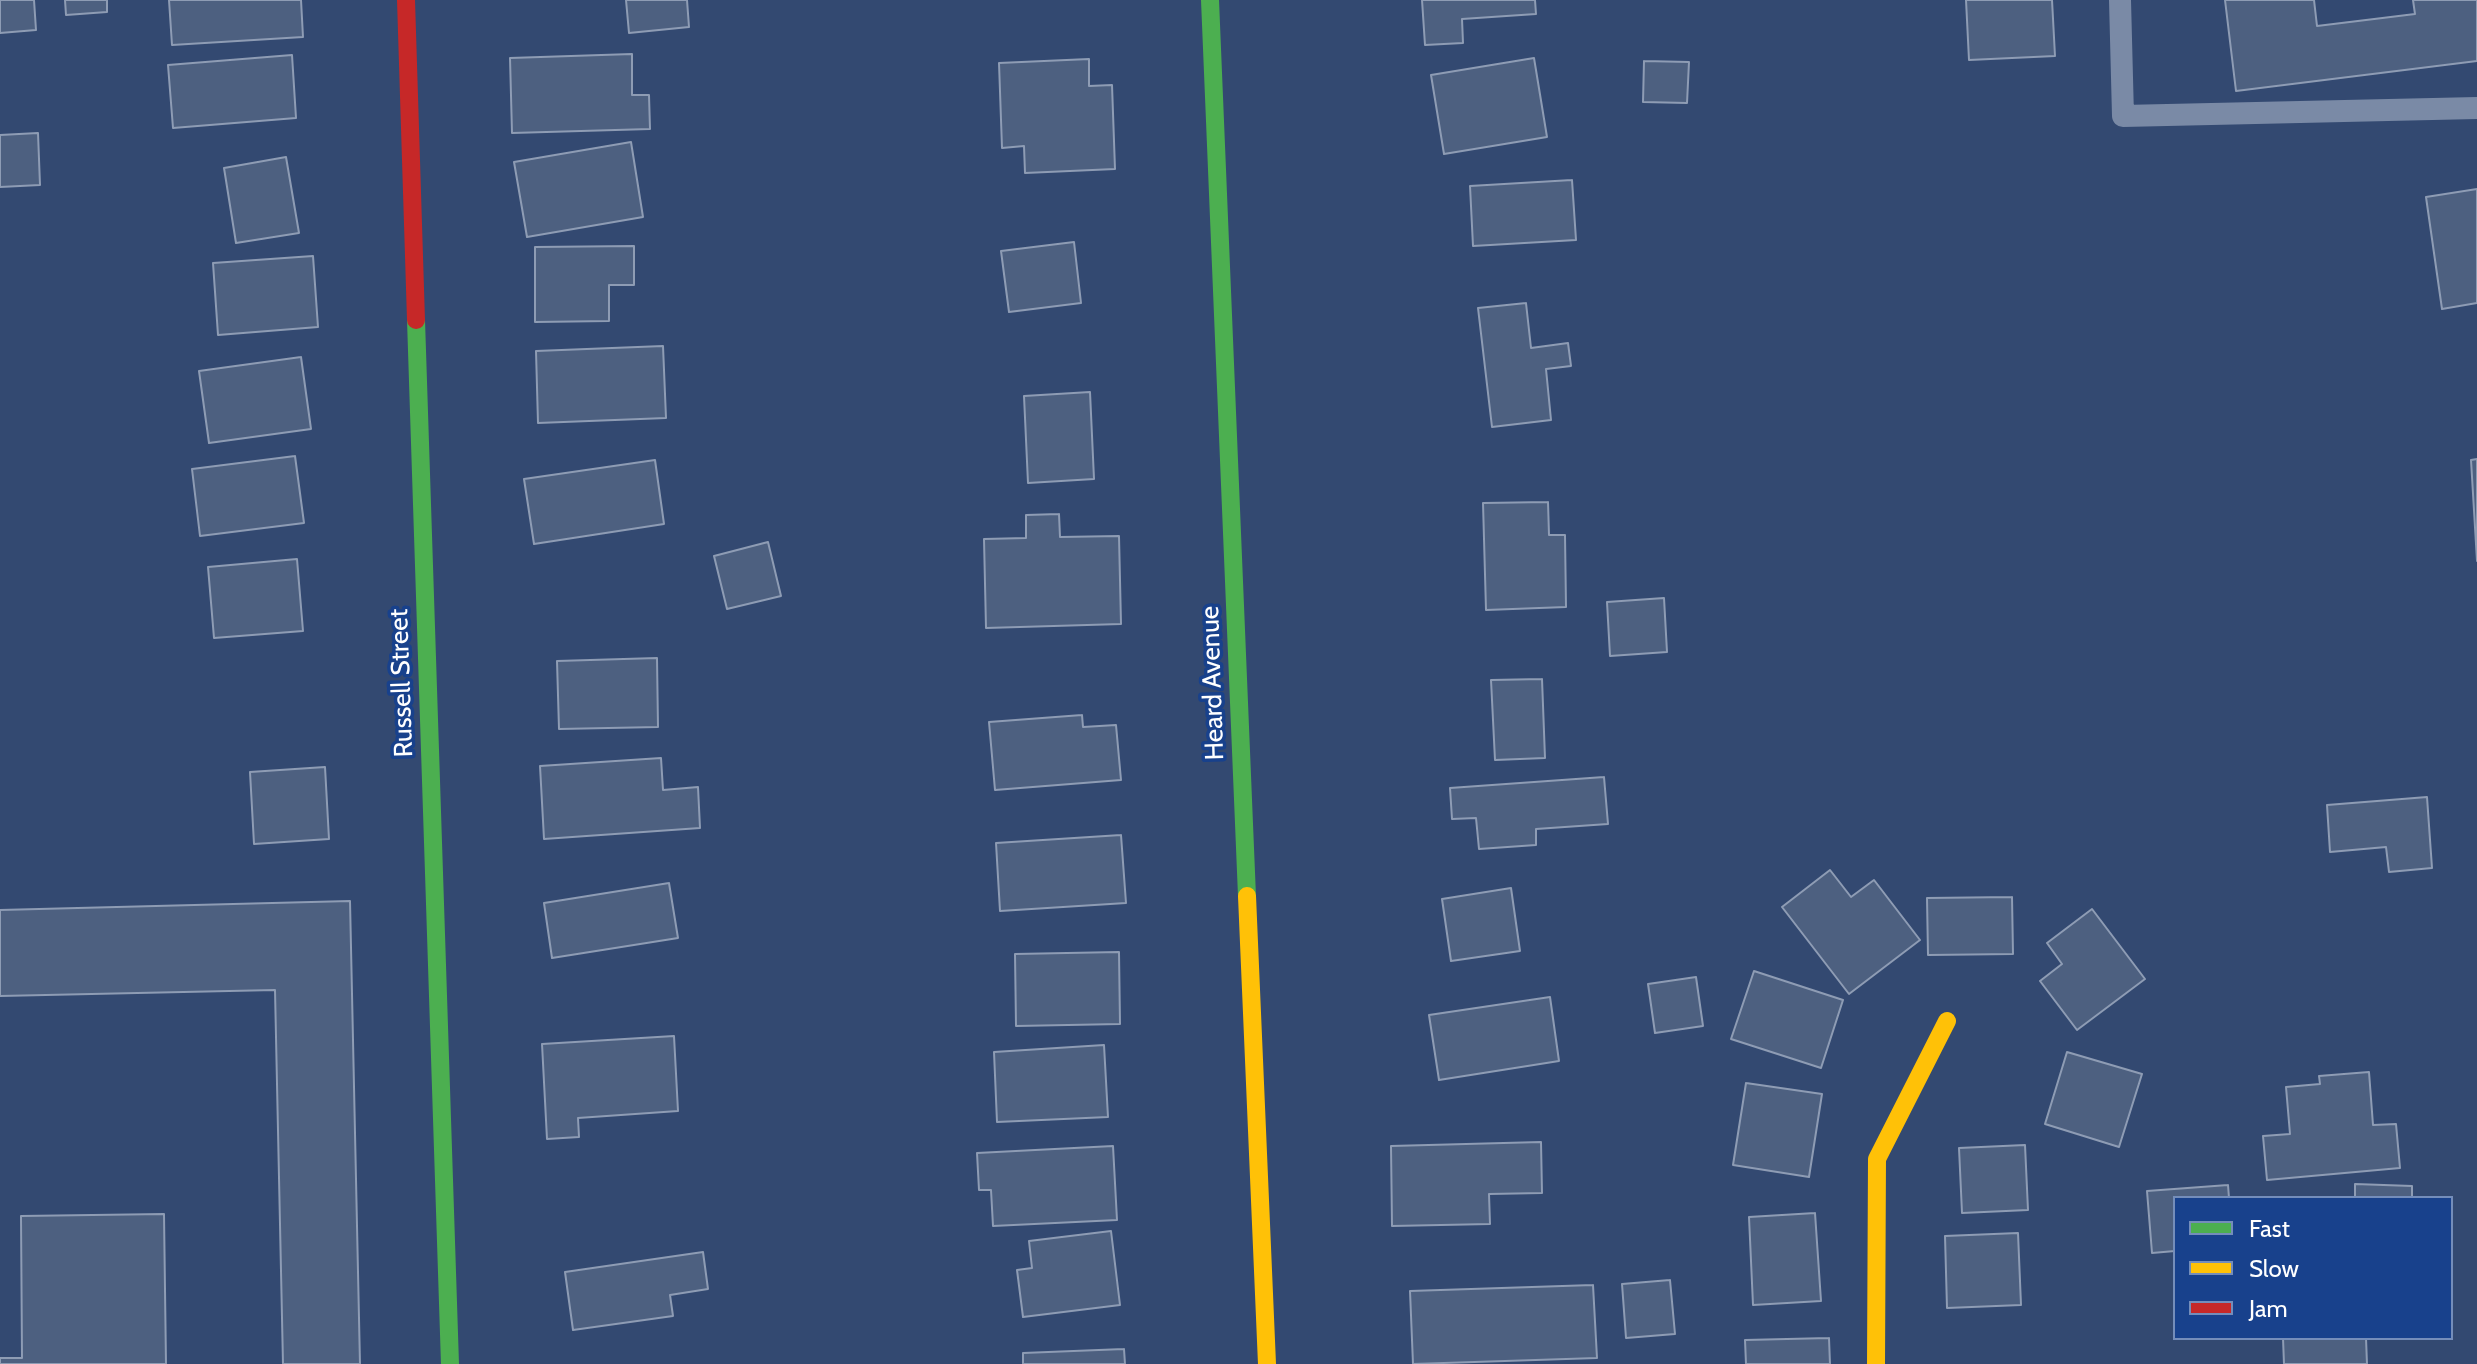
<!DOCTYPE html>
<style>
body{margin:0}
#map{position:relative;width:2477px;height:1364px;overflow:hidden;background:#334971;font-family:Cabin,sans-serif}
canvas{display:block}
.legend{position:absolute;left:2173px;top:1196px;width:280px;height:144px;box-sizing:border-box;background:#18418c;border:2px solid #748dba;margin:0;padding:10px 14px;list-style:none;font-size:24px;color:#fff}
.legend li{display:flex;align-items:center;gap:16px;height:40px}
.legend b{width:40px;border:2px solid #748dba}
</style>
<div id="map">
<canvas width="2477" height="1364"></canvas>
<ul class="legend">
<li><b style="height:10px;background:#4caf50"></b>Fast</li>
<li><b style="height:10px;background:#ffc107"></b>Slow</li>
<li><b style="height:10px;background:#c62828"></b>Jam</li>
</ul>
</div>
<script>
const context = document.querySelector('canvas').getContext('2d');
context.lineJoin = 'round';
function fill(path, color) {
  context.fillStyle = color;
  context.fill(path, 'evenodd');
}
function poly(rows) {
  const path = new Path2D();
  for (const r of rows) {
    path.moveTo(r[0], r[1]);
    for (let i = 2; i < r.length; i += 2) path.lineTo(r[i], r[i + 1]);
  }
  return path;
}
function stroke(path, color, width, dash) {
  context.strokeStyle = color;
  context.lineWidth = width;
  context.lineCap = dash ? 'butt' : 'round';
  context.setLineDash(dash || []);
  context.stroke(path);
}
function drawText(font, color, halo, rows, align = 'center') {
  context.font = font + ' Cabin,sans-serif';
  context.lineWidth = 7;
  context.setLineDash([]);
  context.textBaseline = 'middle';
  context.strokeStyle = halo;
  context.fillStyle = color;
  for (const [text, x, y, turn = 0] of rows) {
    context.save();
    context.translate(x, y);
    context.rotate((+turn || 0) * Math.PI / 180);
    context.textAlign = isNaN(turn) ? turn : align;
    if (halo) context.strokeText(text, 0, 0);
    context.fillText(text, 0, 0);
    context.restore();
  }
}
const building = poly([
 [0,0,34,0,36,30,0,33,0,0],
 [65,0,107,0,107,12,66,15,65,0],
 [169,0,301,0,303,37,172,45,169,0],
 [626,0,687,0,689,27,629,33,626,0],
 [1422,0,1535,0,1536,14,1462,19,1463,43,1425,45,1422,0],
 [1966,0,2052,0,2055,56,1969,60,1966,0],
 [2225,0,2314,0,2317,26,2415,14,2413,0,2477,0,2477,61,2236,91,2225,0],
 [632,54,632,95,649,95,650,129,512,133,510,58,632,54],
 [292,55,296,118,173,128,168,65,292,55],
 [1534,58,1547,137,1444,154,1431,75,1534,58],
 [1089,59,1089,86,1112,85,1115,169,1025,173,1024,146,1002,148,999,63,1089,59],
 [1644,61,1689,62,1687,103,1643,102,1644,61],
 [38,133,40,185,0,187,0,135,38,133],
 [631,142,643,217,527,237,514,162,631,142],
 [286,157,299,233,236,243,224,168,286,157],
 [1572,180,1576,240,1473,246,1470,186,1572,180],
 [2477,189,2477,303,2442,309,2426,197,2477,189],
 [1074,242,1081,303,1009,312,1001,251,1074,242],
 [634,246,634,285,609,285,609,321,535,322,535,247,634,246],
 [313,256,318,327,218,335,213,263,313,256],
 [1526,303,1531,348,1568,343,1571,366,1546,369,1551,420,1492,427,1478,308,1526,303],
 [663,346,666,418,538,423,536,351,663,346],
 [301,357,311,429,209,443,199,371,301,357],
 [1090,392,1094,479,1028,483,1024,396,1090,392],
 [295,456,304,523,200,536,192,469,295,456],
 [2477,459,2477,561,2471,460,2477,459],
 [655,460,664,524,534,544,524,479,655,460],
 [1548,502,1549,535,1565,535,1566,607,1486,610,1483,503,1548,502],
 [1059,514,1060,537,1119,536,1121,624,986,628,984,539,1026,538,1026,515,1059,514],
 [768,542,781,596,727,609,714,556,768,542],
 [297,559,303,631,214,638,208,567,297,559],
 [1664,598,1667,652,1610,656,1607,602,1664,598],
 [657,658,658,727,559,729,557,661,657,658],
 [1542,679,1545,758,1495,760,1491,680,1542,679],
 [1082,715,1083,727,1116,725,1121,780,995,790,989,722,1082,715],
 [661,758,663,790,698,787,700,828,544,839,540,766,661,758],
 [325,767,329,839,254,844,250,772,325,767],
 [1604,777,1608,824,1536,829,1536,845,1479,849,1476,818,1452,819,1450,788,1604,777],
 [2427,797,2432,868,2389,872,2386,847,2330,852,2327,805,2427,797],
 [1121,835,1126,903,1000,911,996,843,1121,835],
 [1830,870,1851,897,1874,880,1920,940,1849,994,1782,907,1830,870],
 [669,883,678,938,552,958,544,903,669,883],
 [1511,888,1520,951,1451,961,1442,899,1511,888],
 [2012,897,2013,954,1928,955,1927,898,2012,897],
 [350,901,360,1364,283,1364,275,990,0,996,0,910,350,901],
 [2092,909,2145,979,2077,1030,2040,981,2062,964,2047,943,2092,909],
 [1119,952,1120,1024,1016,1026,1015,954,1119,952],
 [1754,971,1843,1000,1821,1068,1731,1039,1754,971],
 [1696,977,1703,1026,1655,1033,1648,984,1696,977],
 [1550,997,1559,1061,1439,1080,1429,1015,1550,997],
 [674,1036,678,1111,578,1118,579,1137,547,1139,542,1044,674,1036],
 [1104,1045,1108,1117,997,1122,994,1052,1104,1045],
 [2067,1052,2142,1074,2119,1147,2045,1124,2067,1052],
 [2369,1072,2373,1125,2396,1124,2400,1168,2267,1180,2263,1136,2290,1134,2286,1087,2320,1084,2319,1076,2369,1072],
 [1746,1083,1822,1094,1809,1177,1733,1165,1746,1083],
 [1541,1142,1542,1193,1489,1194,1490,1224,1392,1226,1391,1146,1541,1142],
 [2025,1145,2028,1210,1962,1213,1959,1148,2025,1145],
 [1113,1146,1117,1220,993,1226,991,1190,979,1190,977,1153,1113,1146],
 [2355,1184,2412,1186,2412,1198,2355,1198,2355,1184],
 [2228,1185,2229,1198,2175,1198,2175,1251,2152,1253,2147,1191,2228,1185],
 [1815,1213,1821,1301,1753,1305,1749,1217,1815,1213],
 [164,1214,166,1364,0,1364,0,1358,22,1358,21,1216,164,1214],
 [1111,1231,1120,1305,1023,1317,1017,1270,1032,1268,1029,1241,1111,1231],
 [2018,1233,2021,1305,1947,1308,1945,1236,2018,1233],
 [703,1252,708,1289,670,1295,673,1316,573,1330,565,1272,703,1252],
 [1670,1280,1675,1334,1626,1338,1622,1284,1670,1280],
 [1593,1285,1597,1358,1413,1364,1410,1291,1593,1285],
 [1829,1338,1830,1364,1746,1364,1745,1340,1829,1338],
 [2283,1338,2366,1338,2367,1364,2284,1364,2283,1338],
 [1124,1349,1125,1364,1023,1364,1023,1353,1124,1349]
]);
const lane = poly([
 [2120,0,2123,116,2477,108]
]);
const fast = poly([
 [1210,0,1247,896],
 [416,320,450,1364]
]);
const slow = poly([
 [1247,896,1267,1364],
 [1876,1364,1877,1159,1947,1021]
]);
const jam = poly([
 [406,0,416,320]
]);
const streetNames = [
 ["Russell Street",402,683,-92],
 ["Heard Avenue",1213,683,-92]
];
fill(building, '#4d6080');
stroke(building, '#8e9cb4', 2);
stroke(lane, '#7a8aa6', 22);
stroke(fast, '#4caf50', 18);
stroke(slow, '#ffc107', 18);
stroke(jam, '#c62828', 18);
drawText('26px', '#fff', '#18418c', streetNames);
</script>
